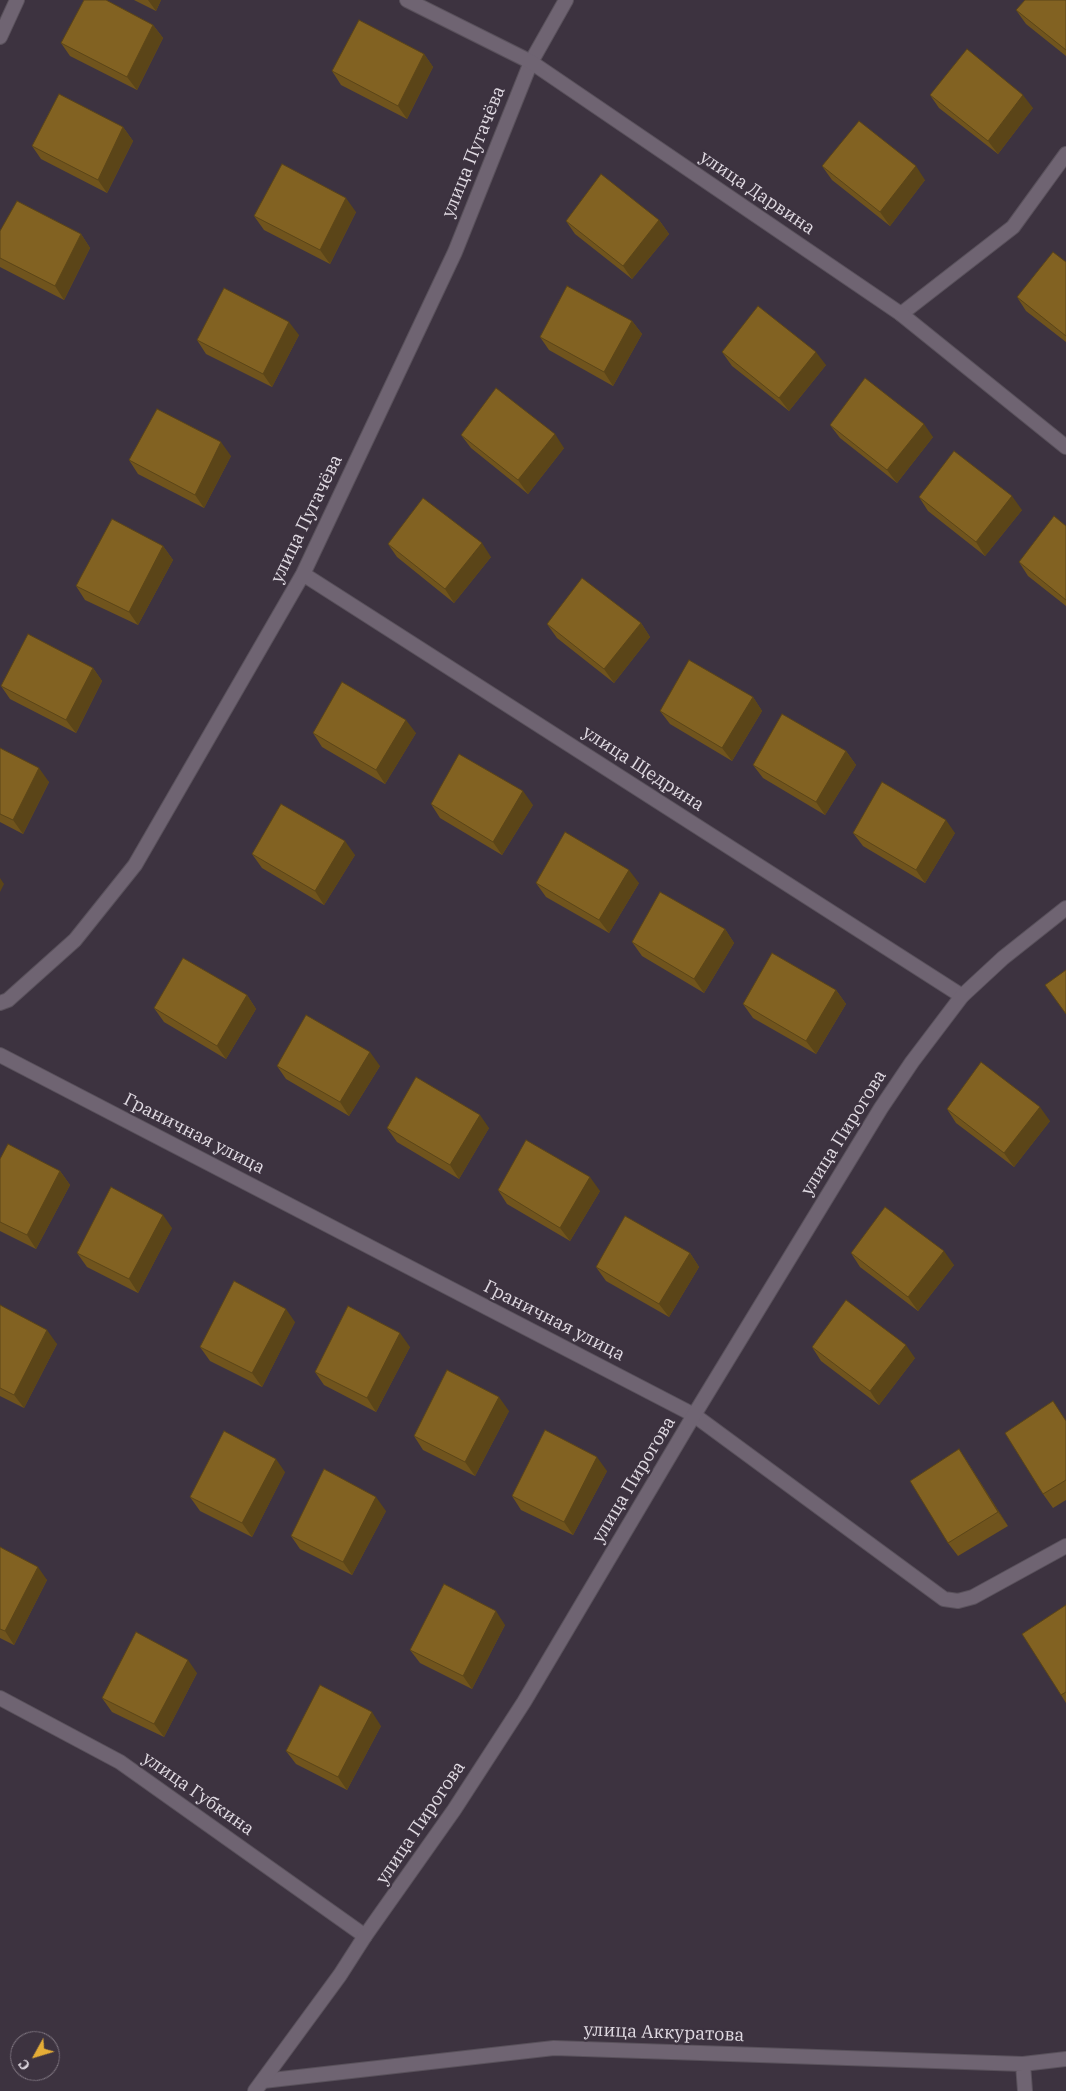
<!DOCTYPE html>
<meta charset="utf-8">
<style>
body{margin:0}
#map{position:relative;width:1066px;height:2091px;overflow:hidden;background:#3d3340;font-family:"IBM Plex Serif",serif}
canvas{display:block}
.north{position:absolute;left:10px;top:2031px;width:50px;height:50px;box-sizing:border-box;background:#3d3340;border:1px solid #7f7681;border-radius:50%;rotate:231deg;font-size:14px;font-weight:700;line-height:20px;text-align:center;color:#e1dbe3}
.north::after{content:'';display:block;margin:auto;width:18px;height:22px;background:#e5ad36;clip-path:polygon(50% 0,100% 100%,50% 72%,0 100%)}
</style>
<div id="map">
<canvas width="1066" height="2091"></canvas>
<div class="north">С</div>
</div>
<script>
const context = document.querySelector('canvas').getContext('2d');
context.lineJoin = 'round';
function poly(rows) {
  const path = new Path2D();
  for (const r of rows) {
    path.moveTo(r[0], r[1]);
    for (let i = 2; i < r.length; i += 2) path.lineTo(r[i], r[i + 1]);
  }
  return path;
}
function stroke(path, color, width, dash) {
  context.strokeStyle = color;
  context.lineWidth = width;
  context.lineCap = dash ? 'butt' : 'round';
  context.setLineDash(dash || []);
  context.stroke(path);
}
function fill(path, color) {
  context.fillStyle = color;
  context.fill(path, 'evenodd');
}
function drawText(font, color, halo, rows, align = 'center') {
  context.font = font + ' "IBM Plex Serif",serif';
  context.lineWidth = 4.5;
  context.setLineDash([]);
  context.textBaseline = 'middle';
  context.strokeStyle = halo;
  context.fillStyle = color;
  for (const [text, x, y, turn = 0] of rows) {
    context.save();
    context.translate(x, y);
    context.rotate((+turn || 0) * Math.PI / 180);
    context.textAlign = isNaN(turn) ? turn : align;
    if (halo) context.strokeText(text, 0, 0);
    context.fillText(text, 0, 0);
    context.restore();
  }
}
const minor = poly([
 [0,37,17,0],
 [901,314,1013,227,1066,154],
 [303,574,962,996],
 [0,1003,8,1000,75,940,135,865,303,574,455,252,531,62,566,0],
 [0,1055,694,1415,944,1599,958,1601,973,1597,1066,1546],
 [0,1698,120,1762,365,1936],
 [1023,2064,1025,2091],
 [263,2081,554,2048,1023,2064,1066,2059]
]);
const tertiary = poly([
 [407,0,531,62,901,314,1066,447],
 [255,2091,340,1975,365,1936,454,1810,524,1702,694,1415,881,1108,912,1062,962,996,1003,958,1066,908]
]);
const wall = poly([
 [134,0,161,0,156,11],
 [1066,0,1066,56,1026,24,1016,10],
 [153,25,163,38,137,90,70,56,61,43],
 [424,54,433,67,407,119,341,85,332,71],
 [930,95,1033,108,998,154,939,108],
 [123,127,133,141,107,193,41,159,32,146],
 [822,166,925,180,890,226,832,180],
 [356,212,330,264,264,230,254,216],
 [659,220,669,234,632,279,575,234,566,221],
 [0,231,81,234,90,248,64,300,0,267],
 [1066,262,1066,342,1026,311,1017,297],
 [632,321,642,334,613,386,549,350,540,337],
 [299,335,272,387,206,354,197,340],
 [722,352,826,365,789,411,732,366],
 [830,425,933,437,897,483,840,438],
 [461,435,564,448,528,494,471,448],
 [231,456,204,508,138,474,129,460],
 [919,497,1022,510,985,556,928,511],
 [1066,526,1066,606,1028,576,1019,562],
 [388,544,491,557,454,603,397,557],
 [163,546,173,560,138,625,85,600,76,586],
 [641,623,650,637,614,683,557,638,547,624],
 [93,668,102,681,76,733,10,699,1,686],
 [753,697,762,711,732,761,670,724,660,711],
 [313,733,416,733,385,784,322,747],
 [0,748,49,782,23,834,0,822],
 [846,751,856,765,825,815,763,778,753,765],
 [431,804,533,805,502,855,440,818],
 [853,833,955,833,925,883,863,846],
 [252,854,355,855,324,905,262,868],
 [536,883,639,883,609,933,546,897],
 [725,929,734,943,704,993,642,956,632,942],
 [836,990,846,1004,816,1054,753,1018,743,1004],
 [247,995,256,1009,226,1059,164,1022,154,1008],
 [277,1066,380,1066,349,1116,286,1079],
 [947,1109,1050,1121,1014,1167,956,1123],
 [387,1128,489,1128,459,1179,397,1142],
 [0,1159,60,1171,70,1185,36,1249,0,1231],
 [498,1190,600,1191,570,1241,507,1204],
 [172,1228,138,1293,87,1267,77,1253],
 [690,1253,699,1267,669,1317,606,1281,596,1267],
 [851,1253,954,1265,918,1311,860,1267],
 [0,1305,57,1344,24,1408,0,1396],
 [295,1322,262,1387,210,1361,200,1347],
 [410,1347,376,1412,324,1385,315,1372],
 [812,1347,915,1358,879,1405,821,1361],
 [509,1411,475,1476,423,1450,414,1436],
 [1066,1420,1066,1500,1053,1508,1043,1494],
 [959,1449,968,1463,1008,1526,958,1556,948,1543],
 [607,1471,573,1535,521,1510,512,1496],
 [285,1472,252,1537,200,1511,190,1497],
 [386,1511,352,1575,300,1549,291,1536],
 [0,1547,47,1580,14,1645,0,1638],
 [1066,1605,1066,1703,1061,1695],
 [505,1625,472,1689,420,1663,410,1650],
 [197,1673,164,1737,112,1712,102,1698],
 [381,1726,347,1790,296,1764,286,1751]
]);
const shadedWall = poly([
 [148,0,161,0,156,11],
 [153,25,163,38,137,90,127,77],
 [424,54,433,67,407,119,398,106],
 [1023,95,1033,108,998,154,988,141],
 [123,127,133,141,107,193,98,180],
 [916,166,925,180,890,226,880,212],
 [346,198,356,212,330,264,320,250],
 [659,220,669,234,632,279,623,266],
 [81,234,90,248,64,300,55,286],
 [632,321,642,334,613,386,604,372],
 [289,322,299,335,272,387,263,374],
 [816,352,826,365,789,411,779,398],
 [924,424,933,437,897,483,887,470],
 [555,434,564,448,528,494,518,480],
 [221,442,231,456,204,508,195,495],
 [1012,496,1022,510,985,556,976,542],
 [482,543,491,557,454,603,445,589],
 [163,546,173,560,138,625,129,612],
 [641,623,650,637,614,683,604,669],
 [93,668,102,681,76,733,66,720],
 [753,697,762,711,732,761,722,748],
 [406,720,416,733,385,784,376,770],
 [846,751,856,765,825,815,816,802],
 [39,768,49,782,23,834,13,820],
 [523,791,533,805,502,855,493,842],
 [946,820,955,833,925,883,916,870],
 [345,841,355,855,324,905,315,891],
 [629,870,639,883,609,933,599,920],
 [0,878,4,884,0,892],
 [725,929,734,943,704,993,694,979],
 [836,990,846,1004,816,1054,806,1041],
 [247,995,256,1009,226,1059,217,1046],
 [370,1052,380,1066,349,1116,340,1102],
 [1040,1107,1050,1121,1014,1167,1004,1153],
 [480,1115,489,1128,459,1179,450,1165],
 [60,1171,70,1185,36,1249,27,1235],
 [590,1177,600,1191,570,1241,560,1228],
 [163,1215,172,1228,138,1293,129,1279],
 [944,1251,954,1265,918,1311,908,1297],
 [690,1253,699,1267,669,1317,659,1304],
 [286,1309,295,1322,262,1387,252,1373],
 [47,1330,57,1344,24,1408,14,1395],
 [400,1333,410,1347,376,1412,367,1398],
 [906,1345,915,1358,879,1405,870,1391],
 [499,1397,509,1411,475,1476,465,1462],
 [959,1449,968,1463,1008,1526,998,1512],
 [597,1457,607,1471,573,1535,564,1522],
 [276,1459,285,1472,252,1537,242,1523],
 [376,1497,386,1511,352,1575,343,1562],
 [38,1567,47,1580,14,1645,5,1631],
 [496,1611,505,1625,472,1689,463,1676],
 [188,1660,197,1673,164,1737,154,1724],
 [372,1712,381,1726,347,1790,338,1777]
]);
const building = poly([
 [84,0,106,0,153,25,127,77,61,43,84,0],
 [1025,0,1066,0,1066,50,1016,10,1025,0],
 [359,20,424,54,398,106,332,71,359,20],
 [967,49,1023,95,988,141,930,95,967,49],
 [59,94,123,127,98,180,32,146,59,94],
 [859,121,916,166,880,212,822,166,859,121],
 [282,164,346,198,320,250,254,216,282,164],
 [601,174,659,220,623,266,566,221,601,174],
 [17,201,81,234,55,286,0,258,0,231,17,201],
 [1053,252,1066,262,1066,336,1017,297,1053,252],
 [567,286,632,321,604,372,540,337,567,286],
 [224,288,289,322,263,374,197,340,224,288],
 [758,306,816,352,779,398,722,352,758,306],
 [865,378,924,424,887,470,830,425,865,378],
 [496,388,555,434,518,480,461,435,496,388],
 [157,409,221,442,195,495,129,460,157,409],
 [954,451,1012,496,976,542,919,497,954,451],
 [423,498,482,543,445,589,388,544,423,498],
 [1054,516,1066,526,1066,600,1019,562,1054,516],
 [112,519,163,546,129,612,76,586,112,519],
 [582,578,641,623,604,669,547,624,582,578],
 [28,634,93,668,66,720,1,686,28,634],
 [689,660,753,697,722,748,660,711,689,660],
 [342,682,406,720,376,770,313,733,342,682],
 [782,714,846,751,816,802,753,765,782,714],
 [0,748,39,768,13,820,0,814,0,748],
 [459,754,523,791,493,842,431,804,459,754],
 [882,782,946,820,916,870,853,833,882,782],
 [281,804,345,841,315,891,252,854,281,804],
 [565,832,629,870,599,920,536,883,565,832],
 [660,892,725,929,694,979,632,942,660,892],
 [772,953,836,990,806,1041,743,1004,772,953],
 [183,958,247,995,217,1046,154,1008,183,958],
 [1066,970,1066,1014,1045,985,1066,970],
 [306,1015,370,1052,340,1102,277,1066,306,1015],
 [981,1062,1040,1107,1004,1153,947,1109,981,1062],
 [416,1077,480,1115,450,1165,387,1128,416,1077],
 [526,1140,590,1177,560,1228,498,1190,526,1140],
 [8,1144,60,1171,27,1235,0,1222,0,1159,8,1144],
 [111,1187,163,1215,129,1279,77,1253,111,1187],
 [885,1207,944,1251,908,1297,851,1253,885,1207],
 [625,1216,690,1253,659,1304,596,1267,625,1216],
 [234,1281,286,1309,252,1373,200,1347,234,1281],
 [846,1300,906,1345,870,1391,812,1347,846,1300],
 [0,1305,47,1330,14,1395,0,1388,0,1305],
 [348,1306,400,1333,367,1398,315,1372,348,1306],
 [447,1370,499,1397,465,1462,414,1436,447,1370],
 [1053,1401,1066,1421,1066,1480,1043,1494,1005,1433,1053,1401],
 [545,1430,597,1457,564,1522,512,1496,545,1430],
 [224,1431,276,1459,242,1523,190,1497,224,1431],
 [959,1449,998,1512,948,1543,910,1481,959,1449],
 [324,1469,376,1497,343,1562,291,1536,324,1469],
 [0,1547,38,1567,5,1631,0,1629,0,1547],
 [444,1584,496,1611,463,1676,410,1650,444,1584],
 [1066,1605,1066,1692,1061,1695,1022,1634,1066,1605],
 [136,1632,188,1660,154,1724,102,1698,136,1632],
 [320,1685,372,1712,338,1777,286,1751,320,1685]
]);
const streetNames = [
 ["улица Пугачёва",474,152,-68],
 ["улица Дарвина",757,193,34],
 ["улица Пугачёва",307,519,-64],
 ["улица Щедрина",643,769,33],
 ["улица Пирогова",844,1133,-58],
 ["Граничная улица",194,1134,27],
 ["Граничная улица",554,1321,27],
 ["улица Пирогова",634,1480,-59],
 ["улица Губкина",198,1794,35],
 ["улица Пирогова",421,1823,-56],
 ["улица Аккуратова",664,2033,2]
];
stroke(minor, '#59515b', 16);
stroke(tertiary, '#59515b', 16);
stroke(minor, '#6f6472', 14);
stroke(tertiary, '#6f6472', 14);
fill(wall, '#70541d');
fill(shadedWall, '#5b4518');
fill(building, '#826222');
stroke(building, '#5b4518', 1);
drawText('18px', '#e1dbe3', '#3d3340', streetNames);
</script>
